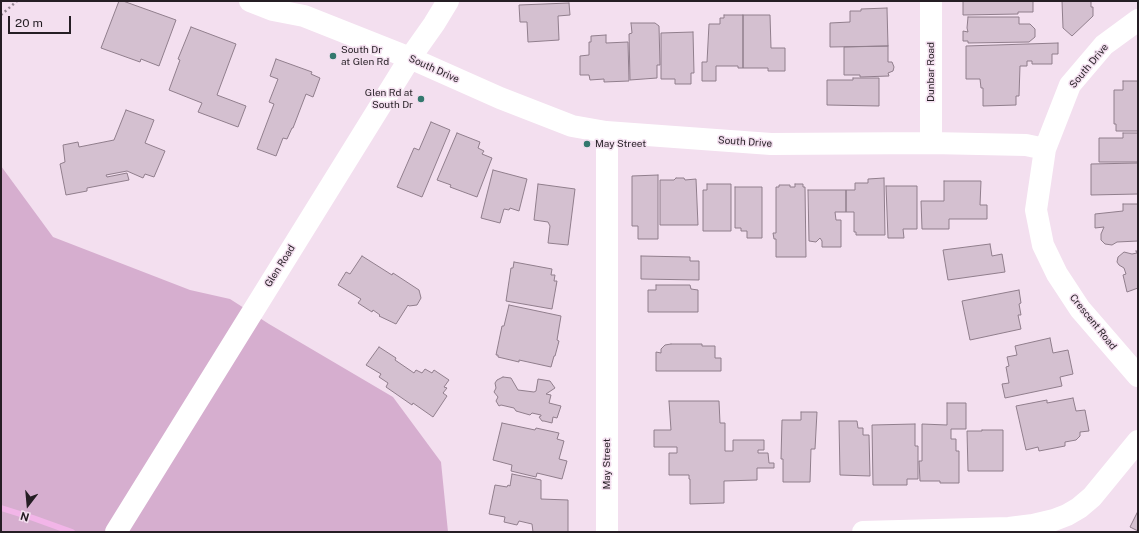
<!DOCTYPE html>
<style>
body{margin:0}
#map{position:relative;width:1139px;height:533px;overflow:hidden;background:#f3dfef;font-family:"Public Sans",sans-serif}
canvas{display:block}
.frame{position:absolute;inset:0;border:2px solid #251e24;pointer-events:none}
.north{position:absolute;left:8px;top:485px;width:40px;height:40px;-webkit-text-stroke:3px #f3dfef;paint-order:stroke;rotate:196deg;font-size:11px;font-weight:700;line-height:16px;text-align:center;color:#251e24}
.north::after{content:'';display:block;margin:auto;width:14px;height:18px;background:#251e24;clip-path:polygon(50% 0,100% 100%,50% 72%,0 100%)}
.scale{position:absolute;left:8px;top:16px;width:63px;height:18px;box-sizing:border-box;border:2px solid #251e24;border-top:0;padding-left:5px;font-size:12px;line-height:14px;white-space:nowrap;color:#251e24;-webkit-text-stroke:3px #f3dfef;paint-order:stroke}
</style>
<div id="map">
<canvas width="1139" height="533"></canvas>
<div class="frame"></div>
<div class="north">N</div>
<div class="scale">20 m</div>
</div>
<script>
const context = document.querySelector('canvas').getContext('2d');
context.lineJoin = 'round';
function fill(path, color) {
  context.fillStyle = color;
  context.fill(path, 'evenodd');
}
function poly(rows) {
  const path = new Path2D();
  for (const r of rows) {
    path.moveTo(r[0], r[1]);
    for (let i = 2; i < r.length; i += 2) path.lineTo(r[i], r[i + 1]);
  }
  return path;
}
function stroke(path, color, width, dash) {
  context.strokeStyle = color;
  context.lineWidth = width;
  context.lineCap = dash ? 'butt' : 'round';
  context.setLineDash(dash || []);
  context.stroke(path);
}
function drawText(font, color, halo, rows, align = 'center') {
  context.font = font + ' "Public Sans",sans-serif';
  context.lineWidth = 3;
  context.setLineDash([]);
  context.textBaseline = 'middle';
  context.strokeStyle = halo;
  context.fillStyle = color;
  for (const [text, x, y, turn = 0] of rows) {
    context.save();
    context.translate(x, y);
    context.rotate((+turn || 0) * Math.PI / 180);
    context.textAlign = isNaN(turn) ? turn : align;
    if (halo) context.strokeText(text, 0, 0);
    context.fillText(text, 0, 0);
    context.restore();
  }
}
const green = poly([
 [1,166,53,237,190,290,230,299,269,324,393,397,441,462,448,532,1,532]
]);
const stream = poly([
 [1,508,33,518,72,532]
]);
const building = poly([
 [119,1,123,1,176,20,159,66,141,59,140,62,101,48,119,1],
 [963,1,1033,1,1033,12,1018,12,1018,14,963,15,963,1],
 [1062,1,1091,1,1091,7,1093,7,1093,16,1072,36,1063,28,1062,1],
 [569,3,570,15,558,16,559,40,528,42,527,22,520,22,519,5,569,3],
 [887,8,888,46,830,47,830,23,850,22,850,11,861,11,861,9,887,8],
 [724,15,743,15,743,68,738,68,738,66,716,66,716,81,702,81,702,62,707,62,709,24,720,24,720,18,724,18,724,15],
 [743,15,770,15,771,48,785,48,785,71,768,71,768,68,743,68,743,15],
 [968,17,1019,17,1019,24,1030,24,1035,29,1035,37,1029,42,968,43,968,41,963,41,963,31,968,32,967,28,968,17],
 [631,23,655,23,659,26,660,65,657,65,657,78,630,80,629,34,632,33,631,23],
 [191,27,236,44,217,95,246,106,238,127,198,112,202,103,169,90,180,60,178,59,191,27],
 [693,32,694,73,691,73,691,84,675,84,675,79,661,79,661,33,693,32],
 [606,35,606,43,628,42,629,81,604,82,604,79,590,80,589,75,580,75,580,56,589,55,589,42,591,42,591,36,606,35],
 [1058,43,1058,54,1052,54,1052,64,1032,64,1032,61,1027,61,1027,66,1020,66,1019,96,1016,96,1016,105,983,106,983,88,981,88,980,79,966,79,966,46,1058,43],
 [888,46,888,62,892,62,894,67,893,71,888,73,889,76,860,77,860,75,844,75,844,47,888,46],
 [276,59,312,72,311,74,320,78,313,97,306,94,293,128,292,128,287,139,283,138,276,156,257,149,274,104,269,102,278,79,270,76,276,59],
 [853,78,879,78,879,106,827,105,827,80,853,80,853,78],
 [1123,81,1138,81,1138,131,1116,131,1116,124,1114,124,1114,90,1123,90,1123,81],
 [126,110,154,120,145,143,165,151,154,177,145,174,143,178,127,171,106,175,107,177,127,173,129,180,87,188,87,191,66,195,60,164,65,162,63,145,78,142,79,147,114,140,126,110],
 [431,122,450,130,422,197,397,187,414,148,419,150,431,122],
 [457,133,480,142,478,148,484,151,482,154,492,158,477,197,450,187,451,185,437,180,457,133],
 [1123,133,1138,133,1138,162,1099,162,1099,138,1123,138,1123,133],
 [1138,163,1138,194,1091,195,1091,164,1138,163],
 [493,170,527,179,519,211,510,208,509,210,504,209,500,223,481,218,493,170],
 [658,175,658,239,638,239,638,226,632,226,632,176,658,175],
 [676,178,684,178,685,180,696,179,698,225,660,225,660,180,674,180,676,178],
 [884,178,885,235,856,235,856,232,854,232,854,212,846,212,846,190,855,190,855,183,868,183,868,179,884,178],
 [944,181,981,181,980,205,987,205,987,219,949,219,949,229,922,229,921,201,944,201,944,181],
 [538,184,575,189,568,245,548,243,550,226,548,222,534,220,538,184],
 [707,184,731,184,731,231,703,231,703,190,707,190,707,184],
 [795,184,803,184,803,187,805,187,806,257,776,257,776,239,774,239,773,233,776,233,776,187,779,187,779,185,790,185,790,187,795,187,795,184],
 [886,186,917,186,917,229,903,229,904,238,888,238,886,186],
 [735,187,762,187,762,238,747,238,747,231,741,231,741,228,735,228,735,187],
 [808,190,846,190,846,212,835,212,836,220,841,220,841,247,822,247,822,241,820,238,816,242,809,241,808,190],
 [1123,204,1138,204,1138,241,1117,242,1112,245,1105,244,1101,240,1101,234,1104,227,1095,228,1095,214,1123,211,1123,204],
 [990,244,992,256,1002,254,1005,272,948,280,943,250,990,244],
 [1136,251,1138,251,1138,288,1127,292,1123,275,1126,274,1124,268,1119,265,1117,262,1118,257,1124,252,1132,254,1137,253,1136,251],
 [362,256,392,275,393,273,419,290,421,298,417,305,409,306,408,305,396,324,379,316,380,315,373,310,372,312,358,303,361,299,338,285,346,272,350,274,362,256],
 [641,256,690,257,690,261,699,261,699,280,641,279,641,256],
 [514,262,552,269,551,275,555,275,554,281,557,281,552,309,506,301,511,268,513,268,514,262],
 [656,285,690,285,691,289,698,290,698,312,648,312,648,290,656,290,656,285],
 [1019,290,1021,303,1019,304,1021,315,1018,315,1021,329,970,340,962,301,1019,290],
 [509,305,561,316,557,340,559,341,555,356,554,356,551,367,519,360,519,362,498,357,498,355,496,355,502,326,504,326,509,305],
 [1050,338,1053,353,1068,350,1073,374,1060,377,1062,386,1005,398,1002,384,1009,383,1006,367,1009,366,1007,357,1017,355,1015,346,1050,338],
 [671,344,702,344,702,346,715,346,715,358,721,358,721,371,656,371,656,352,661,353,661,349,665,345,671,344],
 [379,347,396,358,395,360,414,373,416,370,422,373,425,369,432,373,434,370,449,380,444,387,447,388,443,393,447,396,433,417,413,403,412,405,386,387,388,383,379,377,381,374,366,365,379,347],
 [503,377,511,378,518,390,534,392,536,391,538,379,550,381,555,388,546,394,551,395,549,403,561,406,557,418,553,417,552,423,544,421,542,421,539,417,541,416,541,415,532,413,530,415,516,411,514,408,501,405,499,406,496,401,498,397,494,392,496,388,495,383,497,380,503,377],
 [1073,398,1076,411,1085,410,1089,431,1080,432,1080,436,1076,440,1065,442,1065,446,1039,451,1038,447,1026,450,1016,406,1047,400,1047,403,1073,398],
 [669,401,719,401,720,423,725,423,725,451,733,451,733,440,764,440,764,450,758,450,758,453,768,453,769,463,774,463,774,468,757,468,757,480,724,481,724,503,690,504,690,479,689,479,689,475,669,475,669,453,677,453,677,447,654,447,654,430,671,430,669,401],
 [947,403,966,403,966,429,951,429,951,439,956,439,956,451,959,451,959,483,940,483,940,481,920,481,919,461,922,461,922,424,947,425,947,403],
 [801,412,817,412,815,449,811,449,810,482,783,482,783,459,781,459,782,420,801,420,801,412],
 [839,421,857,421,858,428,863,428,863,435,869,435,870,476,840,475,839,421],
 [502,423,535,430,536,428,559,433,557,439,564,441,559,459,567,461,562,479,537,473,536,477,511,471,512,465,493,460,502,423],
 [915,424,915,446,918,446,918,479,907,479,907,485,873,485,872,425,915,424],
 [982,430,1003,430,1003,471,968,471,967,431,982,431,982,430],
 [512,474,541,480,541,499,568,500,568,532,533,532,532,524,519,521,517,525,504,522,505,517,489,514,495,485,507,487,508,485,510,486,512,474],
 [1138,511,1138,531,1130,527,1138,511]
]);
const path = poly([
 [1,15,17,1]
]);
const minor = poly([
 [250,1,273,10,304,16,410,58,500,98,572,126,606,132,771,144,931,143,1026,145,1045,149],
 [931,1,931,143],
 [1138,20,1104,45,1070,85,1045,149,1036,210,1043,245,1057,274,1080,309,1138,376],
 [606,132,607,143,607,532],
 [116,532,410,58,434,24,448,1],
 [863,532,1009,528,1033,525,1054,520,1067,515,1079,508,1092,497,1138,441]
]);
const markers = [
 [333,56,4,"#33786e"],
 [421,99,4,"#33786e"],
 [587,144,4,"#33786e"]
];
const poiNames = [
 ["South Dr",341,50],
 ["at Glen Rd",341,62],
 ["Glen Rd at",413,93,"right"],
 ["South Dr",413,105,"right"],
 ["May Street",595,144]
];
const streetNames = [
 ["South Drive",1089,66,-50],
 ["South Drive",434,69,24],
 ["Dunbar Road",931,72,-90],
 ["South Drive",745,142,4],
 ["Glen Road",280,266,-58],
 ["Crescent Road",1093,322,51],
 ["May Street",607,464,-90]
];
fill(green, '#d6aecf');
stroke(stream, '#f2b5e8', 6);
fill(building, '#d4c0d0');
stroke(building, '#907e8c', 1);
stroke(path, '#938590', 2.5, [2, 3]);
stroke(minor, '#fff', 22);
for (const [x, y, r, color] of markers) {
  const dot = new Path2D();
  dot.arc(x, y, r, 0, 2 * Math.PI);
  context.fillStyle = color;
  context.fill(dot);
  stroke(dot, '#f3dfef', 1.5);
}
drawText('10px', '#251e24', '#f3dfef', poiNames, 'left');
drawText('10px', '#251e24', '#f3dfef', streetNames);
</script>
